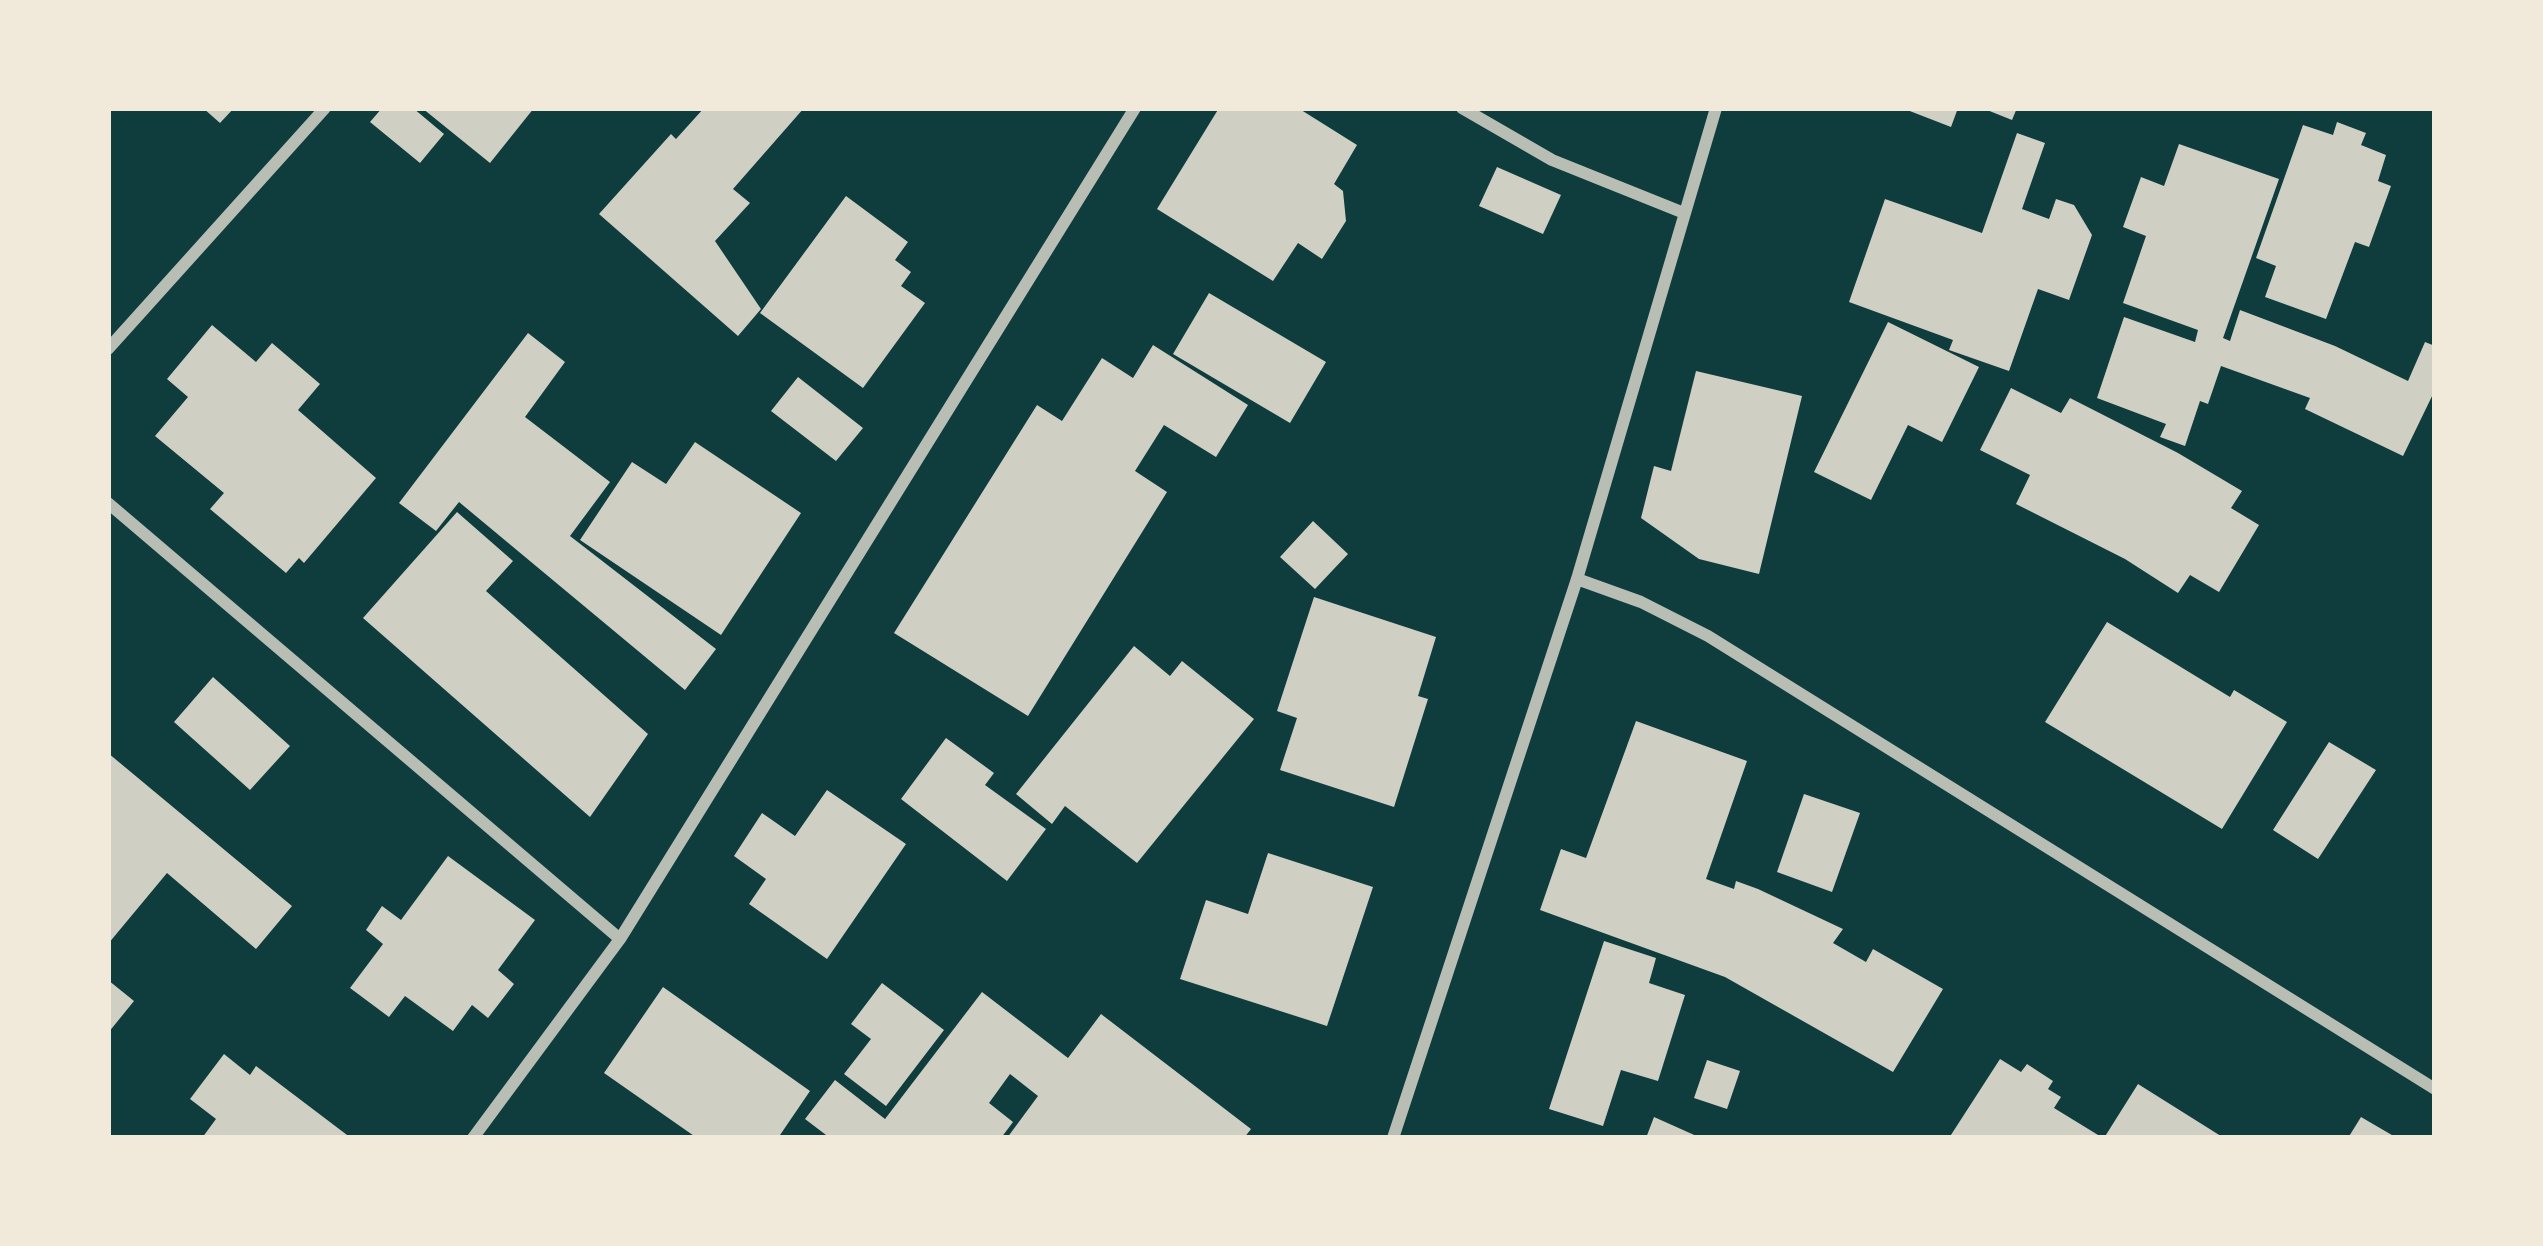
<!DOCTYPE html>
<style>
body{margin:0}
#map{position:relative;width:2543px;height:1246px;overflow:hidden;background:#0f3d3e;font-family:"PT Serif",serif}
canvas{display:block}
.frame{position:absolute;inset:0;border:111px solid #f1e9da;pointer-events:none}
</style>
<div id="map">
<canvas width="2543" height="1246"></canvas>
<div class="frame"></div>
</div>
<script>
const context = document.querySelector('canvas').getContext('2d');
context.lineJoin = 'round';
function fill(path, color) {
  context.fillStyle = color;
  context.fill(path, 'evenodd');
}
function poly(rows) {
  const path = new Path2D();
  for (const r of rows) {
    path.moveTo(r[0], r[1]);
    for (let i = 2; i < r.length; i += 2) path.lineTo(r[i], r[i + 1]);
  }
  return path;
}
function stroke(path, color, width, dash) {
  context.strokeStyle = color;
  context.lineWidth = width;
  context.lineCap = dash ? 'butt' : 'round';
  context.setLineDash(dash || []);
  context.stroke(path);
}
const building = poly([
 [203,108,234,108,220,123],
 [382,108,413,108,444,134,420,163,370,122],
 [422,108,534,108,490,163],
 [704,108,804,108,733,189,750,203,715,241,761,309,738,336,599,214,671,134,676,139],
 [1219,108,1298,108,1357,145,1334,184,1343,191,1346,221,1322,259,1298,243,1273,281,1157,209],
 [1902,108,1958,108,1951,127],
 [1982,108,2017,108,2012,120],
 [2337,122,2366,133,2361,145,2386,155,2378,181,2391,186,2369,247,2355,242,2326,319,2265,297,2276,266,2256,258,2303,125,2333,135],
 [2017,133,2045,143,2022,209,2049,219,2056,199,2074,205,2092,235,2069,300,2038,289,2009,371,1949,350,1953,340,1849,302,1885,199,1982,233],
 [2179,144,2279,179,2223,338,2230,341,2240,310,2335,346,2408,381,2425,342,2435,346,2435,390,2403,456,2305,409,2310,398,2221,366,2208,404,2200,401,2185,446,2160,437,2166,424,2097,398,2124,317,2195,342,2198,330,2123,303,2146,236,2123,227,2141,177,2164,186],
 [1497,167,1561,195,1543,234,1479,206],
 [846,196,908,242,895,260,911,272,901,286,925,303,863,388,760,313],
 [1209,293,1326,362,1290,423,1173,354],
 [1888,322,1979,367,1942,442,1908,425,1871,500,1814,472],
 [212,325,256,362,272,343,320,384,298,410,376,478,304,563,299,558,286,573,210,509,224,493,155,436,188,397,167,379],
 [528,333,565,362,525,417,610,482,570,536,716,649,685,690,459,502,436,531,399,503],
 [1153,345,1248,405,1216,457,1164,425,1135,471,1167,492,1028,716,894,633,1037,405,1062,421,1102,358,1133,378],
 [1696,371,1802,396,1759,574,1699,559,1641,518,1654,466,1671,471],
 [798,377,863,428,836,461,771,411],
 [2011,388,2061,413,2070,398,2178,453,2242,491,2231,508,2259,525,2219,592,2190,575,2178,593,2125,559,2016,504,2030,475,1980,450],
 [695,442,801,513,721,635,580,540,632,462,666,484],
 [457,512,513,561,486,591,648,734,590,817,363,618],
 [1313,521,1348,554,1315,589,1280,557],
 [1314,597,1436,637,1418,696,1428,699,1394,807,1280,770,1297,718,1277,711],
 [2107,622,2230,697,2234,690,2287,722,2222,829,2045,722],
 [1134,646,1170,676,1182,661,1254,719,1137,863,1065,806,1052,824,1016,794],
 [213,677,290,746,250,790,174,722],
 [1636,721,1747,761,1706,879,1734,889,1736,881,1758,889,1843,929,1833,943,1866,962,1873,949,1943,989,1893,1072,1725,977,1540,910,1561,849,1586,858],
 [946,738,994,773,985,785,1046,829,1007,881,901,799],
 [2329,742,2376,770,2318,859,2273,830],
 [108,753,292,906,256,949,167,873,108,944],
 [827,790,906,844,827,959,749,904,766,879,734,856,762,813,795,836],
 [1804,794,1860,813,1832,892,1777,872],
 [1268,853,1373,887,1327,1026,1180,979,1206,900,1248,914],
 [448,856,535,920,498,970,514,984,488,1018,472,1005,453,1031,405,996,389,1017,350,988,383,944,366,930,382,906,401,920],
 [1604,941,1656,958,1649,983,1685,995,1658,1081,1621,1070,1603,1126,1549,1109],
 [108,980,134,1001,108,1033],
 [882,983,944,1030,886,1106,844,1074,871,1039,851,1024],
 [663,987,810,1091,778,1138,697,1138,604,1073],
 [982,992,1068,1058,1101,1014,1251,1129,1244,1138,1007,1138,1038,1096,1010,1074,989,1103,1013,1122,1001,1138,830,1138,805,1119,835,1080,885,1119],
 [224,1054,250,1075,256,1066,351,1138,202,1138,216,1119,190,1099],
 [2000,1059,2021,1072,2027,1064,2053,1081,2048,1089,2061,1097,2054,1108,2103,1138,1949,1138],
 [1707,1060,1740,1071,1727,1109,1694,1098],
 [2138,1084,2224,1138,2104,1138],
 [1654,1117,1701,1138,1646,1138],
 [2361,1117,2397,1138,2348,1138]
]);
const minor = poly([
 [1462,108,1552,160,1684,213],
 [108,349,325,108],
 [108,503,620,939],
 [1577,579,1641,602,1708,636,2435,1089],
 [473,1138,620,939,1135,108],
 [1393,1138,1577,579,1716,108]
]);
fill(building, '#cfcfc3');
stroke(minor, '#b8beb3', 12);
</script>
